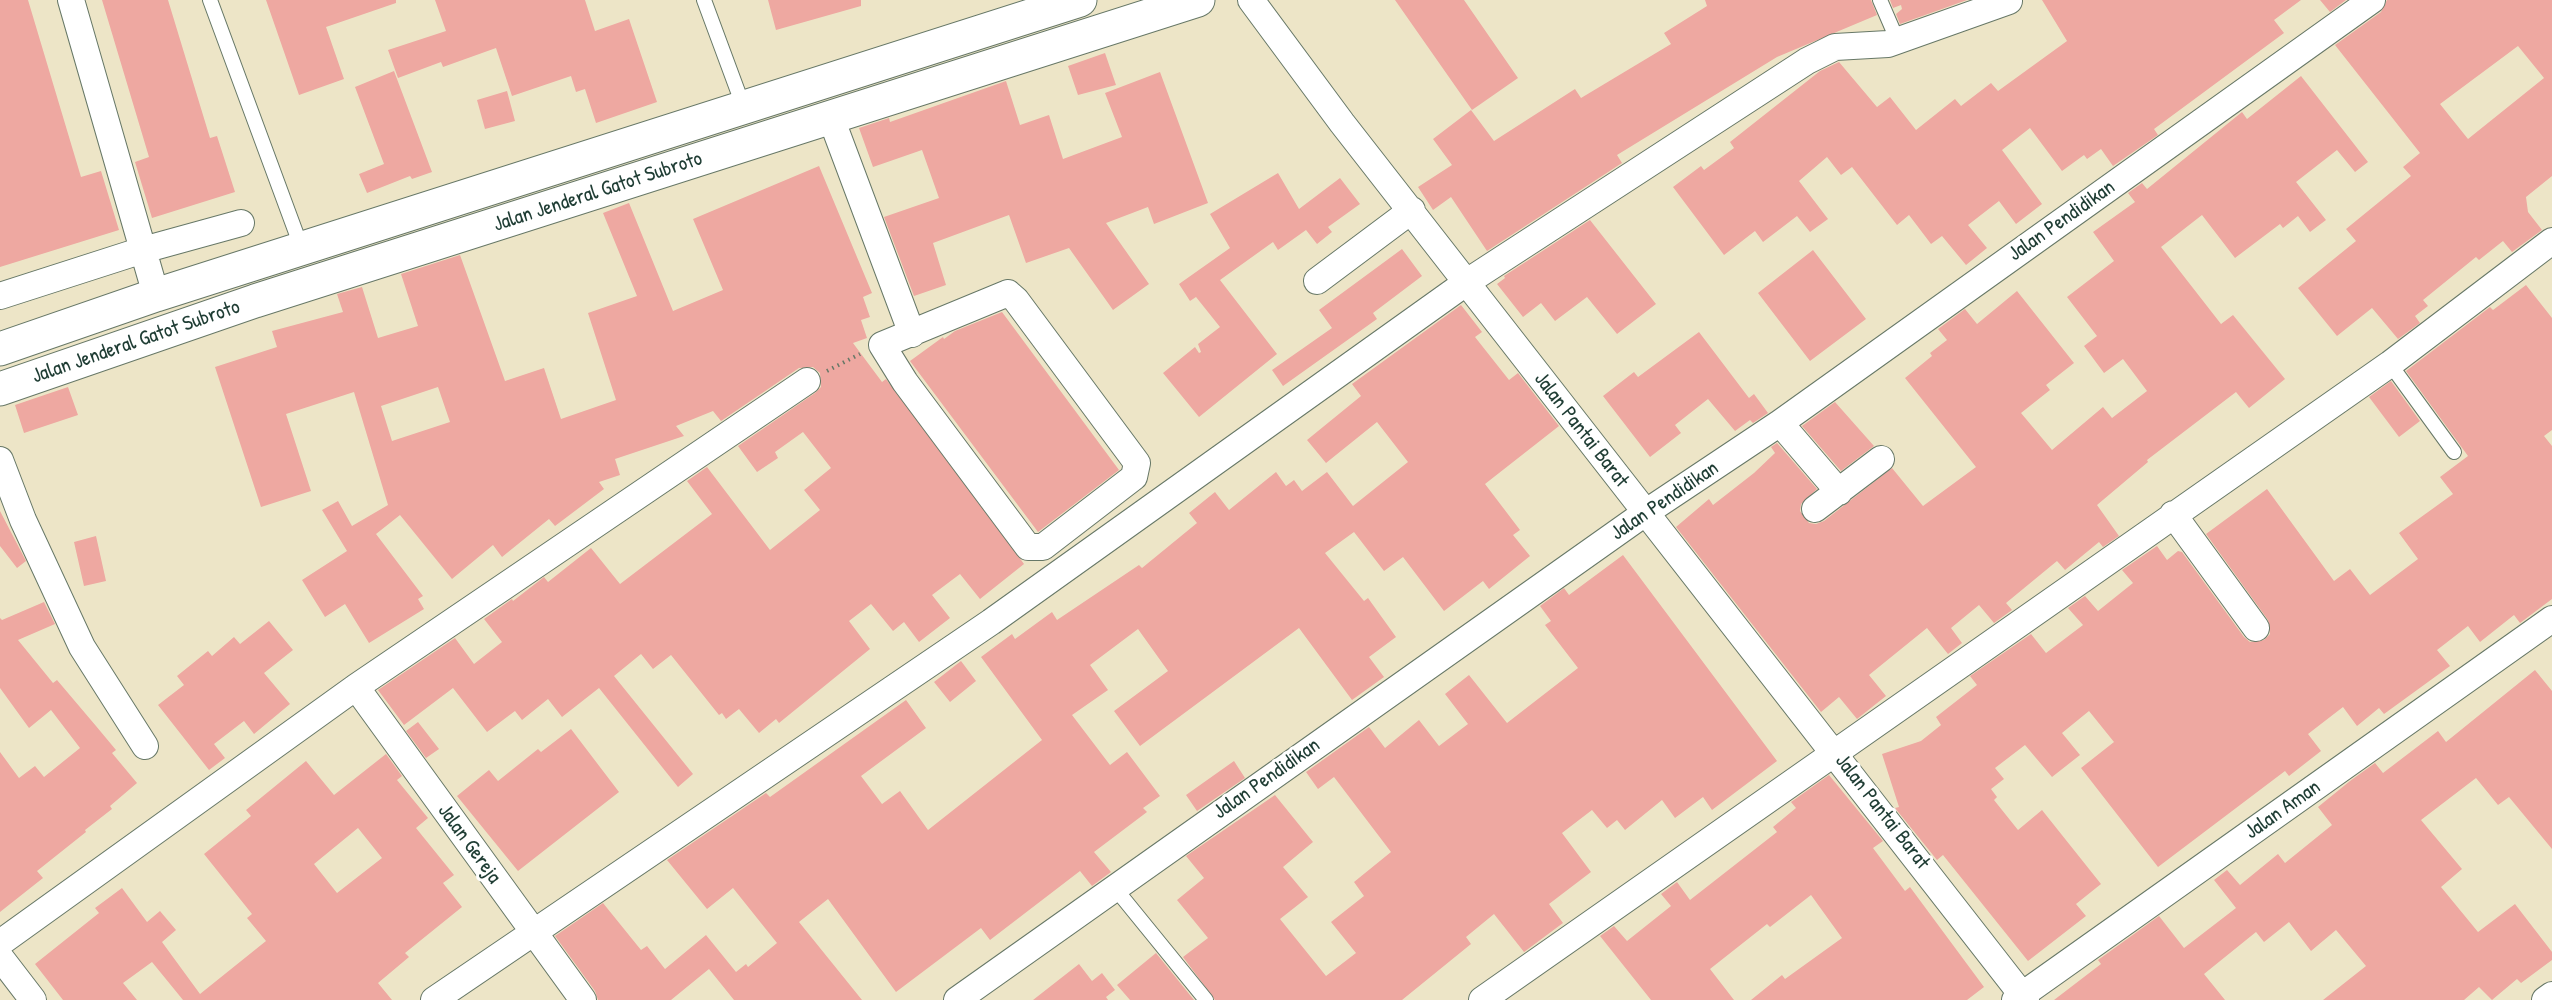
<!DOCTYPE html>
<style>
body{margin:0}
canvas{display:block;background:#ede5c7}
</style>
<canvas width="2552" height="1000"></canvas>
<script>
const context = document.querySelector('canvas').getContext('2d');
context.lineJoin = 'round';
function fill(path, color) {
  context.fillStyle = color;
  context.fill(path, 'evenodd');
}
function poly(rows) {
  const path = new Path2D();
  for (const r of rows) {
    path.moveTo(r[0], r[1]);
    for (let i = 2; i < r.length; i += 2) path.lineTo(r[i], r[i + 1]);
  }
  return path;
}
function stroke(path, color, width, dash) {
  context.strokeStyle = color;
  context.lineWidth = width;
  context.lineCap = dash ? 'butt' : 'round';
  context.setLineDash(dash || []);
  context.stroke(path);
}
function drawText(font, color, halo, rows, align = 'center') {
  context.font = font + ' "Patrick Hand",sans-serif';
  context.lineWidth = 6;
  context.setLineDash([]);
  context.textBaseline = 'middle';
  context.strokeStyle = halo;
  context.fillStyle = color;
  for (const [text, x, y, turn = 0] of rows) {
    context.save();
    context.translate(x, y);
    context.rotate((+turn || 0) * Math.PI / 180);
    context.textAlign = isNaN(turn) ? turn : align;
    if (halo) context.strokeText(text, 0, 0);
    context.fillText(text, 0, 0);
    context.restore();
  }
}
const building = poly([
 [0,0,28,0,81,177,101,171,119,230,0,267],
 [102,0,168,0,210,138,217,136,235,192,152,218,135,162,149,157],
 [266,0,396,0,396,3,326,27,344,79,299,95],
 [435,0,585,0,595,31,629,19,657,102,596,123,585,89,576,92,571,76,512,96,496,48,443,67,441,62,398,78,388,50,446,31],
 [768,0,861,0,861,6,776,30],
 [1395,0,1464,0,1518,78,1472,110],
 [1705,0,1871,0,1877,15,1777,57,1617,155,1622,163,1487,251,1451,197,1433,210,1418,187,1452,165,1433,139,1471,110,1494,141,1575,89,1581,98,1671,44,1664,33,1707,6],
 [1890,0,1967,0,1900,24,1896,14,1902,9,1901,5,1893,8],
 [2042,0,2301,0,2274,20,2284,33,2154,129,2158,135,2113,166,2101,149,2087,159,2084,155,2062,171,2030,128,2002,150,2042,204,2016,224,1999,201,1968,225,1987,248,1966,265,1942,236,1931,244,1909,215,1897,225,1852,167,1841,175,1827,157,1799,181,1828,219,1810,232,1797,216,1763,242,1755,231,1724,255,1673,187,1701,166,1704,170,1734,148,1730,142,1820,71,1839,62,1877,107,1890,97,1916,130,1955,99,1961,106,1991,83,1998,91,2067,41],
 [2320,0,2346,0,2330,12],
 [2387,0,2552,0,2552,176,2526,197,2528,212,2542,230,2512,252,2503,241,2479,260,2476,257,2423,300,2428,306,2415,316,2420,323,2398,339,2372,308,2337,336,2298,288,2356,241,2346,229,2411,176,2403,167,2420,153,2335,45,2381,12],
 [2518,46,2544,78,2468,139,2440,104],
 [1105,53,1116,85,1078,95,1068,66],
 [394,71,432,172,412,179,410,176,367,193,359,174,384,164,355,87],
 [1160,72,1208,203,1154,224,1148,207,1106,223,1149,284,1113,310,1069,248,1026,263,1009,215,933,243,946,285,914,296,884,217,939,198,922,150,873,167,859,128,889,118,890,122,1006,81,1020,125,1049,115,1063,159,1122,137,1105,93],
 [2301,76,2368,162,2355,172,2337,150,2296,182,2326,220,2310,232,2298,216,2283,228,2280,224,2235,258,2202,215,2161,247,2221,324,2233,315,2285,379,2249,408,2236,392,2147,460,2148,462,2097,505,2119,536,2103,547,2099,542,2065,570,2057,561,2006,603,2012,610,1994,623,1979,605,1951,628,1962,643,1948,654,1927,628,1869,675,1886,696,1857,719,1839,697,1821,712,1676,527,1709,499,1713,505,1754,473,1775,453,1771,447,1777,443,1817,489,1801,504,1800,511,1809,523,1816,524,1824,521,1892,468,1923,506,1976,467,1905,378,1932,356,1930,353,1947,340,1938,329,1965,309,1977,324,2017,291,2074,363,2046,385,2050,390,2021,413,2052,450,2103,407,2112,418,2147,391,2123,359,2104,373,2084,346,2097,336,2067,297,2114,261,2093,232,2135,202,2128,193,2142,183,2147,189,2242,112,2247,119],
 [507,91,515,121,485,129,477,100],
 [819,166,872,293,863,297,870,317,861,320,867,338,853,343,882,382,886,379,1024,564,980,599,960,574,932,595,950,618,919,642,904,622,893,631,871,604,849,621,870,649,779,723,776,719,759,733,739,709,726,719,722,713,719,715,671,655,653,669,641,654,614,676,693,774,678,787,599,688,562,717,548,699,522,720,515,711,487,732,453,688,404,725,378,690,455,638,474,664,502,642,484,619,512,599,513,601,544,577,548,582,591,548,620,584,712,514,687,481,707,467,770,550,820,510,804,490,831,468,803,432,775,452,778,458,757,472,738,446,815,393,821,387,820,373,813,367,799,368,721,421,713,411,676,426,684,436,615,459,620,475,599,482,604,489,555,526,549,519,502,557,493,545,452,579,400,515,376,534,423,596,418,599,424,609,369,643,345,604,325,617,302,580,347,551,322,510,338,501,352,526,388,505,354,392,286,414,311,491,261,507,215,367,277,347,272,331,343,312,337,294,362,287,378,338,418,326,401,274,460,255,505,381,544,368,561,419,616,400,588,313,637,296,603,213,629,203,673,311,723,290,693,219],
 [438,387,450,422,392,441,381,406],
 [1278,173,1299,209,1340,178,1360,204,1328,227,1332,232,1317,244,1306,230,1278,250,1273,242,1220,280,1277,354,1199,417,1163,373,1195,347,1199,353,1201,352,1198,344,1220,327,1196,297,1190,301,1179,284,1230,248,1210,214],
 [1590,220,1656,304,1617,334,1587,297,1555,321,1541,303,1523,317,1497,284,1505,278,1504,276],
 [1402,249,1422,276,1373,313,1377,319,1283,386,1272,370,1332,328,1319,310],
 [1813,250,1866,319,1810,361,1758,293],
 [2526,285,2552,318,2552,430,2544,436,2552,446,2552,599,2520,623,2514,615,2480,642,2468,626,2437,650,2450,666,2384,714,2379,708,2357,726,2343,707,2308,734,2321,751,2289,776,2285,771,2158,867,2081,768,2114,742,2089,711,2062,733,2080,755,2052,777,2025,745,1995,768,2004,779,1991,789,1997,797,1994,800,2018,830,2042,810,2101,884,2076,904,2086,916,2028,961,1943,855,1937,860,1895,808,1899,807,1882,754,1921,741,1941,725,1936,717,1977,685,1970,676,2031,634,2046,653,2083,625,2068,608,2085,596,2098,611,2133,583,2122,570,2157,546,2167,560,2178,551,2182,552,2244,637,2250,642,2264,640,2270,634,2268,620,2206,534,2267,489,2334,581,2350,569,2370,595,2418,559,2399,533,2453,494,2440,477,2468,456,2406,371,2490,307,2493,310],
 [1461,305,1482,332,1475,337,1509,380,1518,373,1559,426,1485,484,1520,530,1513,535,1530,556,1489,589,1483,581,1444,611,1403,557,1384,571,1354,532,1325,553,1364,601,1368,598,1396,637,1369,657,1384,677,1352,700,1299,628,1140,746,1114,711,1168,671,1138,629,1090,665,1108,690,1072,715,1110,765,1127,752,1160,796,1143,808,1147,812,1094,852,1111,872,1092,886,1080,871,990,940,981,928,896,992,828,899,799,922,862,1000,734,1000,709,969,671,1000,598,1000,595,991,555,936,603,903,641,950,647,946,665,969,706,935,736,972,746,964,748,967,777,943,733,888,707,909,667,860,766,793,770,797,906,700,926,728,861,776,882,804,900,791,928,830,1042,740,981,657,1012,634,1015,639,1052,612,1057,620,1139,565,1142,568,1197,523,1189,513,1215,492,1229,510,1276,472,1286,486,1294,480,1302,491,1327,472,1353,506,1408,462,1377,422,1326,463,1307,440,1361,396,1352,384],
 [1002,312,1119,470,1038,532,910,361,943,337,944,339,955,331],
 [1699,332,1749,398,1754,394,1768,413,1753,423,1750,420,1735,431,1708,399,1675,425,1681,433,1650,457,1603,396,1634,372,1638,377],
 [2391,381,2420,421,2399,437,2369,397],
 [68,387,78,415,24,433,15,405],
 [1835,402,1874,446,1841,471,1802,426],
 [0,511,26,561,17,568,0,546],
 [96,536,106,581,84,586,74,542],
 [1623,555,1777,761,1712,810,1703,797,1675,818,1662,800,1625,830,1617,820,1607,828,1592,810,1562,833,1591,872,1549,904,1563,923,1524,952,1494,914,1466,937,1471,944,1402,1000,1215,1000,1183,957,1208,938,1177,900,1204,878,1186,856,1275,795,1313,842,1283,867,1308,897,1280,919,1326,976,1356,953,1331,922,1364,896,1354,882,1391,852,1334,777,1318,789,1306,772,1369,727,1385,748,1419,720,1439,746,1468,724,1445,694,1469,675,1507,723,1578,668,1545,625,1551,621,1540,606,1564,588,1569,595],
 [44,602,55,624,18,640,53,683,57,680,96,726,116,750,112,753,137,783,110,806,112,809,85,830,86,832,37,871,43,878,0,912,0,752,19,778,35,766,44,777,80,748,51,710,29,728,0,688,0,618,2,620],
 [269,621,293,650,264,673,290,704,254,734,244,721,214,744,225,758,209,770,158,705,184,685,177,676,208,651,212,656,234,637,240,644],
 [961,661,976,681,950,702,934,682],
 [2535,670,2552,691,2552,849,2509,797,2498,805,2476,778,2421,820,2462,869,2441,887,2478,932,2515,904,2552,952,2552,960,2521,983,2517,979,2492,1000,2479,987,2464,1000,2323,1000,2366,966,2336,930,2311,951,2289,922,2264,942,2256,932,2204,974,2225,1000,2054,1000,2101,964,2098,960,2159,916,2184,948,2236,908,2214,880,2227,870,2240,885,2278,854,2285,863,2332,825,2318,807,2350,781,2375,763,2383,773,2438,731,2446,742],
 [418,722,439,749,426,758,406,731],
 [571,729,619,792,518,871,457,796,489,770,498,781,538,749,541,752],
 [386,754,402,776,397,780,428,818,416,828,454,875,443,883,462,907,405,953,409,957,378,983,392,1000,183,1000,152,962,123,983,137,1000,63,1000,35,964,99,913,95,908,122,888,147,922,160,911,176,930,162,942,200,994,266,941,247,918,252,914,204,854,251,816,246,810,306,761,334,795],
 [358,828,382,858,337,893,314,864],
 [1234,761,1245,778,1197,811,1186,795],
 [1829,775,1883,841,1873,848,1905,891,1910,887,1984,987,1967,1000,1751,1000,1782,975,1785,979,1842,938,1811,895,1770,927,1767,924,1710,969,1734,1000,1651,1000,1600,936,1614,926,1627,941,1671,906,1661,894,1677,882,1690,900,1777,832,1773,827,1796,808,1791,802],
 [1156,953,1194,1000,1130,1000,1117,985],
 [1079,964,1092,981,1102,973,1115,990,1106,997,1108,1000,1033,1000]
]);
const path = poly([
 [827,371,860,354]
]);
const lane = poly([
 [210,0,302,249],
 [704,0,744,108],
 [1880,0,1896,37,1903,37],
 [2390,364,2454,452],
 [1114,887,1206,1000]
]);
const street = poly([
 [71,0,156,295],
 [1251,0,1342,123,2026,1000],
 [831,118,912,334],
 [1317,281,1412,210],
 [1008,293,1016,300,1137,463,1134,477,1043,547,1028,547,905,382,882,345,1008,293],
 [0,296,143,250,241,223],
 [1780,423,1839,492],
 [0,460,23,520,82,647,145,746],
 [1815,509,1881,459],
 [2173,514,2256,628],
 [356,687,583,1000],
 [0,943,356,687,807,381],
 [0,957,33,1000],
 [434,1000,991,622,1467,282,1807,61,1835,47,1888,44,2009,1],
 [957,1000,1645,513,1780,423,2372,0],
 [1482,1000,2390,364,2552,241],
 [2015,1000,2552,619],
 [2545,1000,2552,995]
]);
const highway = poly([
 [0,349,156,295,1080,0],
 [0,389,255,301,1198,0]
]);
const streetNames = [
 ["Jalan Jenderal Gatot Subroto",598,192,-18],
 ["Jalan Pendidikan",2062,221,-35],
 ["Jalan Jenderal Gatot Subroto",136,342,-19],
 ["Jalan Pantai Barat",1581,430,52],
 ["Jalan Pendidikan",1665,501,-34],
 ["Jalan Pendidikan",1267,779,-35],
 ["Jalan Aman",2283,810,-35],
 ["Jalan Pantai Barat",1882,812,52],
 ["Jalan Gereja",469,844,54]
];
fill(building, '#eea8a1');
stroke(lane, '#677867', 16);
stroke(street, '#677867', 28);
stroke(highway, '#677867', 35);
stroke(path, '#677867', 4, [1.5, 4.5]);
stroke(lane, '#fff', 14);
stroke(street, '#fff', 26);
stroke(highway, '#fff', 33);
drawText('21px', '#1f3d34', '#fff', streetNames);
</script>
